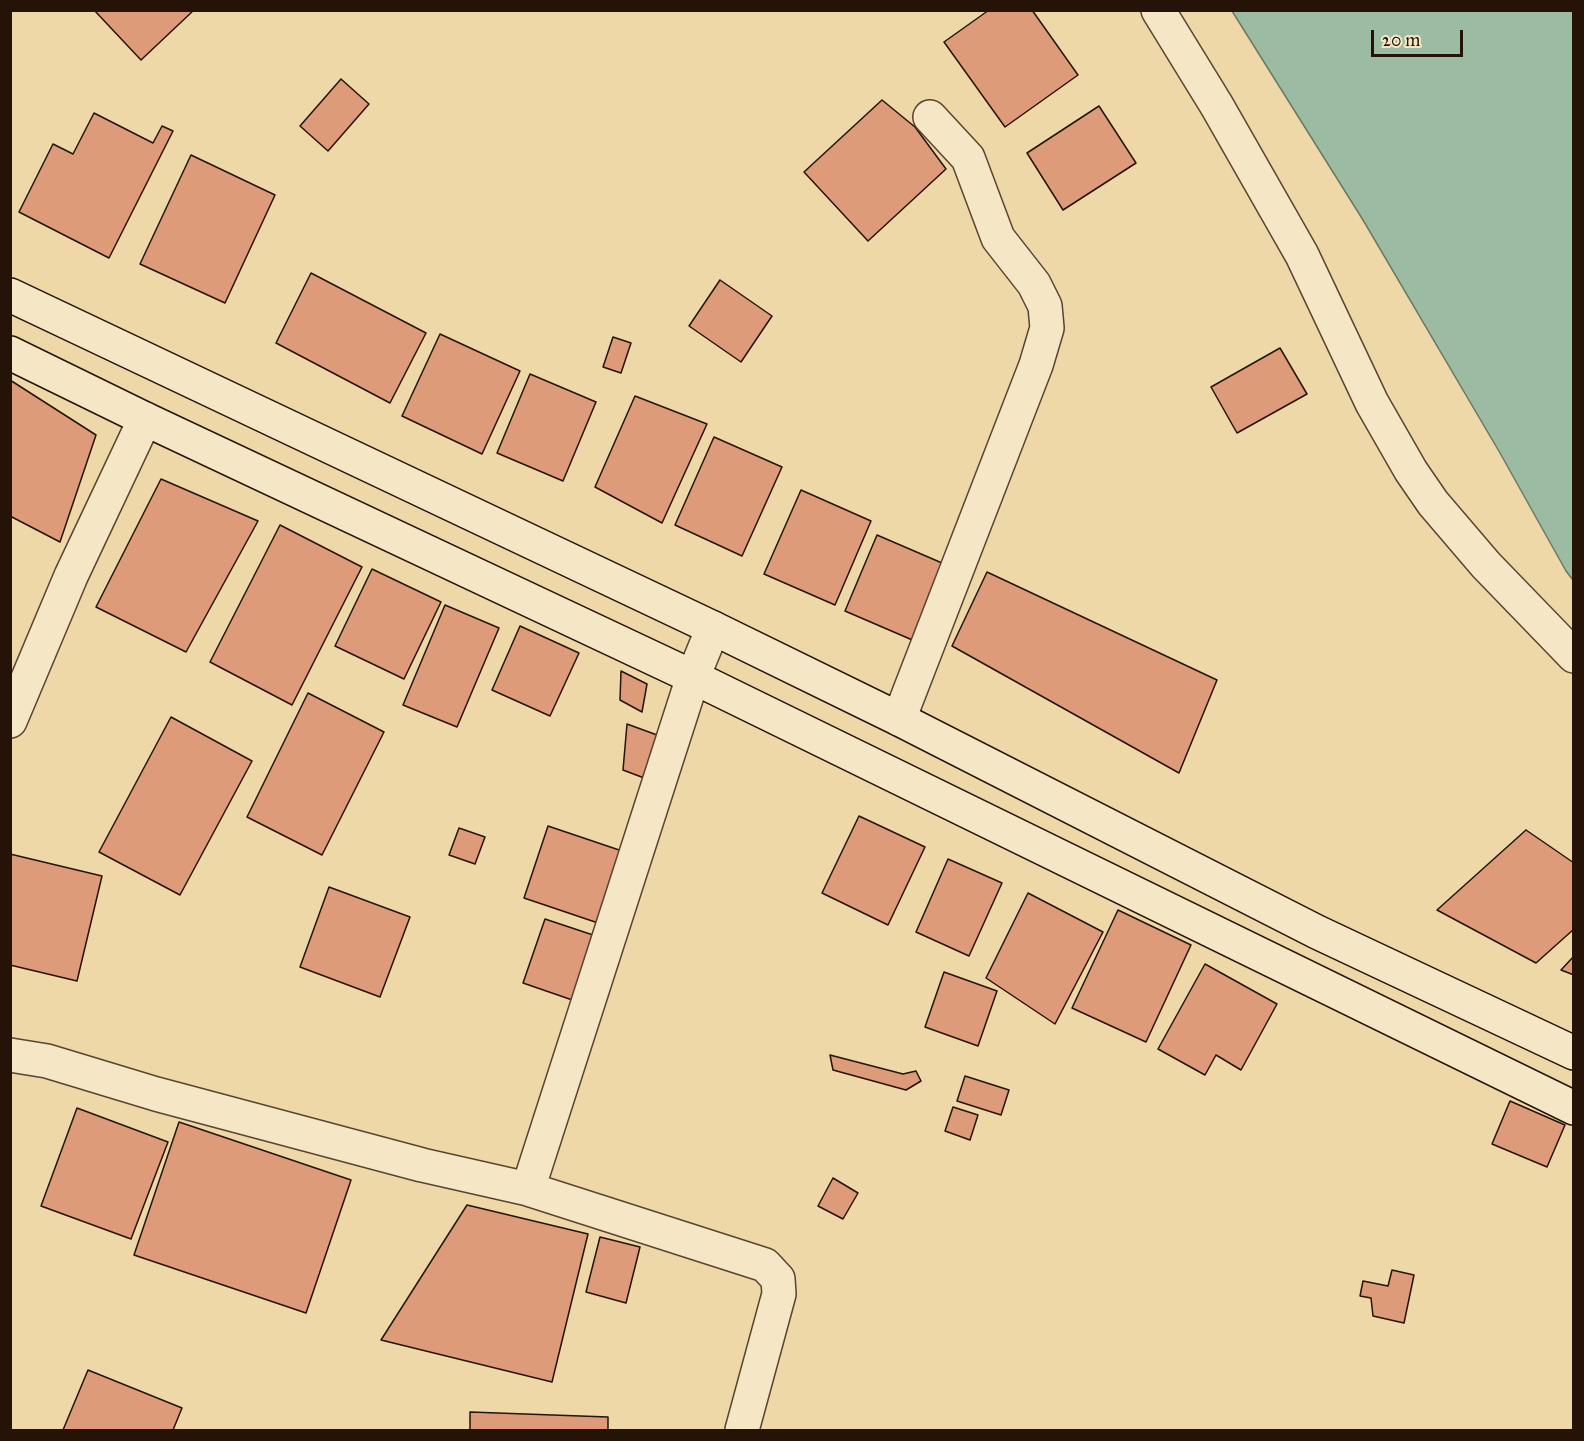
<!DOCTYPE html>
<style>
body{margin:0}
#map{position:relative;width:1584px;height:1441px;overflow:hidden;background:#efd8a8;font-family:"IM FELL Great Primer",serif}
canvas{display:block}
.frame{position:absolute;inset:0;border:12px solid #251308;pointer-events:none}
.scale{position:absolute;left:1371px;top:30px;width:92px;height:27px;box-sizing:border-box;border:3px solid #251308;border-top:0;padding-left:8px;font-size:18px;line-height:21px;white-space:nowrap;color:#251308;-webkit-text-stroke:4px #f5e6c6;paint-order:stroke}
</style>
<div id="map">
<canvas width="1584" height="1441"></canvas>
<div class="frame"></div>
<div class="scale">20 m</div>
</div>
<script>
const context = document.querySelector('canvas').getContext('2d');
context.lineJoin = 'round';
function fill(path, color) {
  context.fillStyle = color;
  context.fill(path, 'evenodd');
}
function poly(rows) {
  const path = new Path2D();
  for (const r of rows) {
    path.moveTo(r[0], r[1]);
    for (let i = 2; i < r.length; i += 2) path.lineTo(r[i], r[i + 1]);
  }
  return path;
}
function stroke(path, color, width, dash) {
  context.strokeStyle = color;
  context.lineWidth = width;
  context.lineCap = dash ? 'butt' : 'round';
  context.setLineDash(dash || []);
  context.stroke(path);
}
const water = poly([
 [1232,11,1573,11,1573,580,1566,571,1500,453,1363,220,1232,11]
]);
const building = poly([
 [94,10,194,10,141,60,94,10],
 [989,10,1032,10,1078,75,1005,127,944,42,989,10],
 [341,79,369,104,328,151,300,126,341,79],
 [882,100,915,127,946,169,868,241,804,172,882,100],
 [1099,106,1136,163,1063,210,1027,153,1099,106],
 [94,113,153,143,162,126,173,131,109,258,19,212,53,144,73,154,94,113],
 [191,155,275,195,225,303,140,264,191,155],
 [311,273,426,333,390,403,276,343,311,273],
 [720,280,772,316,741,362,689,326,720,280],
 [440,334,520,371,482,454,402,416,440,334],
 [613,337,631,343,621,373,603,367,613,337],
 [1280,348,1307,394,1237,433,1211,387,1280,348],
 [530,374,596,402,563,481,497,453,530,374],
 [10,380,96,435,60,542,10,516,10,380],
 [635,396,707,424,662,523,595,487,635,396],
 [714,437,782,467,742,556,675,525,714,437],
 [161,479,258,521,186,652,96,607,161,479],
 [801,490,871,521,835,605,764,574,801,490],
 [280,525,362,567,292,705,210,662,280,525],
 [877,535,949,566,917,642,845,611,877,535],
 [372,569,441,602,404,679,335,646,372,569],
 [987,572,1217,680,1179,773,952,646,987,572],
 [445,605,499,628,457,727,403,705,445,605],
 [520,626,579,653,550,716,492,690,520,626],
 [621,671,647,684,642,712,620,700,621,671],
 [308,693,384,732,322,855,247,817,308,693],
 [171,717,252,761,180,895,99,852,171,717],
 [627,724,668,739,652,781,623,770,627,724],
 [859,816,925,847,888,925,822,893,859,816],
 [548,826,631,854,607,926,524,898,548,826],
 [459,828,485,837,475,864,449,855,459,828],
 [1526,830,1574,863,1574,929,1536,963,1437,910,1526,830],
 [10,854,102,876,77,981,10,965,10,854],
 [948,859,1002,883,969,956,916,932,948,859],
 [329,887,410,917,380,997,300,967,329,887],
 [1028,893,1103,932,1055,1024,986,978,1028,893],
 [1118,910,1191,945,1146,1042,1072,1008,1118,910],
 [545,919,602,938,581,1003,523,983,545,919],
 [1574,956,1574,975,1561,970,1574,956],
 [1205,964,1277,1004,1241,1070,1216,1055,1205,1075,1158,1049,1205,964],
 [944,972,997,991,978,1046,925,1027,944,972],
 [830,1055,903,1074,916,1071,921,1081,906,1090,833,1070,830,1055],
 [965,1076,1009,1090,1001,1115,957,1101,965,1076],
 [1510,1101,1565,1125,1547,1167,1492,1144,1510,1101],
 [953,1107,978,1115,970,1140,945,1131,953,1107],
 [77,1108,168,1142,131,1239,41,1206,77,1108],
 [179,1122,351,1180,306,1313,134,1255,179,1122],
 [833,1178,858,1193,843,1219,818,1206,833,1178],
 [467,1205,588,1234,552,1382,381,1340,467,1205],
 [600,1237,640,1247,626,1303,586,1292,600,1237],
 [1392,1270,1414,1275,1404,1323,1373,1316,1371,1298,1360,1296,1363,1281,1388,1286,1392,1270],
 [88,1370,182,1408,173,1430,63,1430,88,1370],
 [470,1412,608,1417,608,1430,470,1430,470,1412]
]);
const street = poly([
 [1158,10,1217,106,1302,255,1372,403,1411,471,1433,503,1486,565,1574,656],
 [899,719,1036,365,1047,328,1045,306,1034,284,998,238,968,158,930,117],
 [10,721,71,576,145,419],
 [10,1055,47,1061,156,1094,422,1165,528,1189,765,1265,778,1279,779,1294,742,1430],
 [528,1189,693,677,713,628]
]);
const secondary = poly([
 [10,295,713,628,899,719,1317,932,1574,1053],
 [10,353,145,419,693,677,1574,1108]
]);
fill(water, '#9bbba2');
stroke(water, '#6c7864', 1.5);
fill(building, '#dd9b7a');
stroke(building, '#251308', 1.5);
stroke(street, '#584430', 36);
stroke(secondary, '#251308', 36);
stroke(street, '#f5e6c6', 33);
stroke(secondary, '#f5e6c6', 33);
</script>
